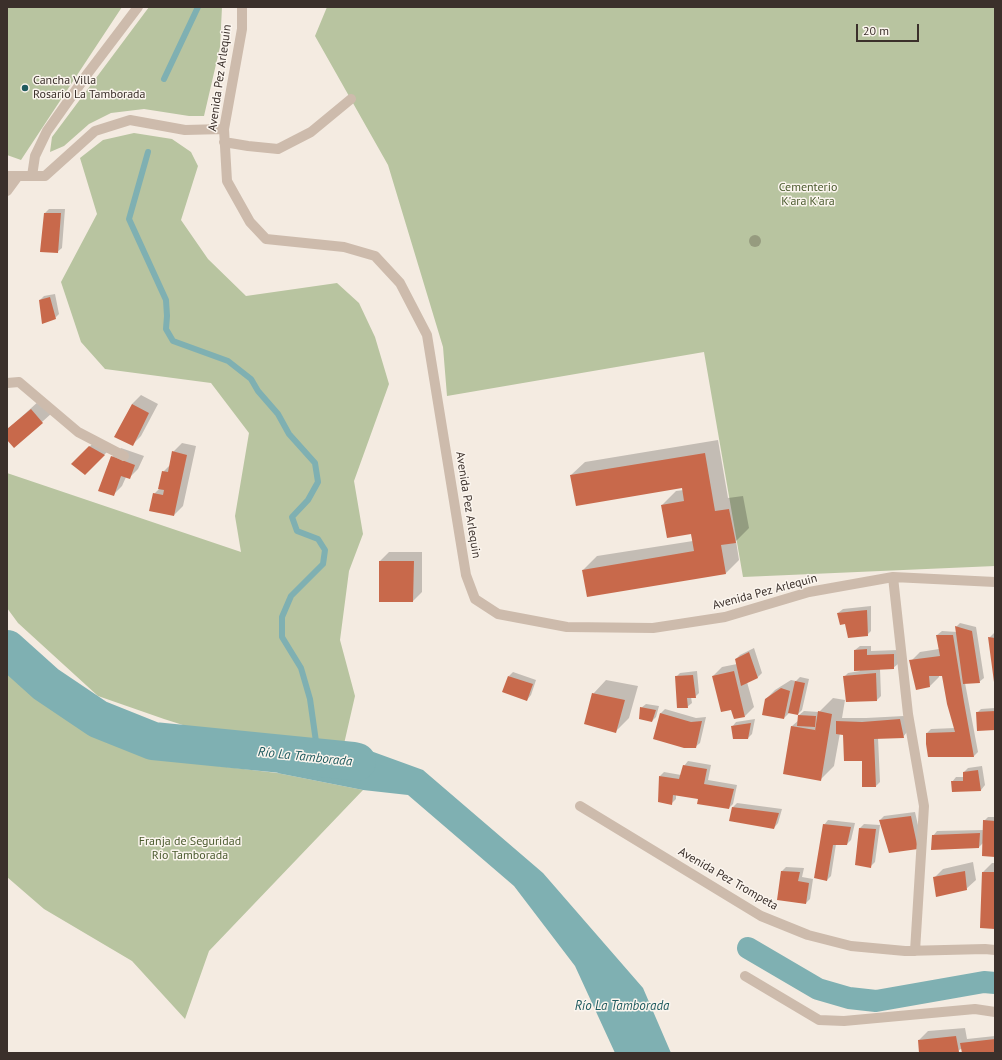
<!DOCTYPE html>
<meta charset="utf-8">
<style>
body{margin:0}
#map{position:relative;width:1002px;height:1060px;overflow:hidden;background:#f4ebe1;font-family:"PT Sans",sans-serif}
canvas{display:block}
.frame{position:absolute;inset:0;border:8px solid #3b302b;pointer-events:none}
.scale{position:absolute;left:856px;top:24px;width:63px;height:18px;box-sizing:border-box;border:2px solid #3b302b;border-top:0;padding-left:5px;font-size:12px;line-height:14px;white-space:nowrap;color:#3b302b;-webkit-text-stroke:3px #fbf5ee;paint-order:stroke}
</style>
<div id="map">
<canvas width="1002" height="1060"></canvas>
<div class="frame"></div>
<div class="scale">20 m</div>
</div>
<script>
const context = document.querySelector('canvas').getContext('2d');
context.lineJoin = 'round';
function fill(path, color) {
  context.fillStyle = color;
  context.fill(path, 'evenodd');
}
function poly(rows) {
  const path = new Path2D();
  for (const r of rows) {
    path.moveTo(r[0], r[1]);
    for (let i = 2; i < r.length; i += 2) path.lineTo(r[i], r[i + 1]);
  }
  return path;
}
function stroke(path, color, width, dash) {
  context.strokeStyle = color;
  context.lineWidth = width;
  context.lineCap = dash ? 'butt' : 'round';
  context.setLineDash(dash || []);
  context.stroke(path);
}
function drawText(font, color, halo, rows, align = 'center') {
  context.font = font + ' "PT Sans",sans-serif';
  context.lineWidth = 3;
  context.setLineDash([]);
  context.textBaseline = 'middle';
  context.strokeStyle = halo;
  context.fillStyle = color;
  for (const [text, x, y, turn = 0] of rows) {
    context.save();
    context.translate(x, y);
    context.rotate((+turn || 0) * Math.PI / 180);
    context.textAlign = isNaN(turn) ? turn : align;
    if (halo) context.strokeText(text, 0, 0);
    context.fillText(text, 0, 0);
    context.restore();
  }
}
const green = poly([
 [7,7,122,7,21,160,7,155],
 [149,7,222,7,220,47,204,116,189,116,144,109,111,113,89,124,64,146,50,152,52,137],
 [327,7,995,7,995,566,743,577,704,352,447,396,443,347,388,165,315,36],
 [134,133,172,139,191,152,198,166,181,220,208,259,246,296,337,283,359,303,375,337,389,384,354,481,363,534,349,571,340,640,355,696,344,744,269,737,208,733,164,719,98,696,18,623,7,608,7,473,241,552,235,516,249,433,211,383,105,369,81,342,61,282,97,214,80,158,103,140],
 [7,671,103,739,176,761,277,773,363,790,209,951,185,1019,132,961,44,909,7,877]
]);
const water = poly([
 [328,742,357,746,423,770,543,873,643,988,671,1053,615,1053,575,966,514,886,408,795,363,790,277,773]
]);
const shadow = poly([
 [49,209,65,209,62,248,57,252,45,213],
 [55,294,59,314,55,318,40,300,44,296],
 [141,395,158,404,141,436,132,445,132,404],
 [40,400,52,413,14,447,7,439,7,430],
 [718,440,728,498,743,496,749,528,736,541,739,560,726,573,588,596,583,570,597,556,693,541,691,533,662,505,676,491,684,490,683,487,571,475,585,462],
 [94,442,108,451,85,474,73,464],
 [182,443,196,446,183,506,174,515,154,494,160,488,163,472,170,465,173,452],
 [121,448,144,456,138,469,129,478,126,477,122,486,113,495,112,457],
 [389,552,422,552,422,592,413,601,380,561],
 [871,606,871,631,867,635,846,623,838,613,843,609],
 [960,623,976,627,984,678,979,682,965,683,978,752,974,756,929,756,927,733,931,729,955,728,943,673,939,675,939,677,930,686,911,661,920,652,939,649,937,635,942,631,957,632,956,627],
 [995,632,995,681,989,638],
 [860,646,871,646,871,651,898,650,898,664,893,668,880,669,881,696,877,700,844,677,848,673,860,671,855,650],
 [754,648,762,673,758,677,747,682,754,707,745,716,732,709,713,676,722,667,737,664,736,659,740,655],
 [697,671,699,693,695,697,691,697,692,703,687,707,676,677,680,673],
 [513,672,536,680,531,695,527,700,509,676],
 [800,677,809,679,802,710,798,714,790,712,784,718,766,699,775,690,791,680,796,681],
 [606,680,638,686,629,718,616,731,593,694],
 [833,698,845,700,842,718,866,718,904,716,907,732,903,737,878,738,880,782,876,786,863,760,844,734,840,733,834,766,820,780,792,726,799,720,799,715,804,711,819,712],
 [646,704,659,706,656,717,652,721,641,708],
 [995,708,995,729,977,713,981,709],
 [665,709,696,718,706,717,700,743,695,747,654,739,661,713],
 [755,719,752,734,748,738,732,727,736,722],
 [688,761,711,765,708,780,737,785,733,804,729,808,699,798,676,795,676,799,672,803,660,776,664,772,681,775,684,766],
 [982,766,985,785,981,790,952,782,956,777,964,777,964,772,968,768],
 [737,803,782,809,778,823,774,828,730,820,733,807],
 [915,812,922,843,917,848,880,820,884,816],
 [988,817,995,817,995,856,984,842,979,847,933,836,937,831,984,830,984,821],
 [828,820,855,823,851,840,847,844,836,844,831,876,827,880,824,825],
 [864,824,880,825,875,862,871,866,860,828],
 [973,862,976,880,966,889,934,878,943,869],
 [992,863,995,863,995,928,983,872],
 [786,867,804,868,802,877,813,879,810,899,806,903,782,871],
 [965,1028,967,1039,995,1036,995,1053,963,1053,962,1048,958,1051,946,1052,947,1053,920,1053,919,1040,928,1031]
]);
const stream = poly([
 [164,79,198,7],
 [148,152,129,219,166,300,167,316,166,329,173,341,228,361,251,379,258,391,278,414,289,434,315,463,318,482,308,500,292,517,297,531,318,539,325,550,323,564,291,596,282,617,282,637,301,668,310,699,318,756]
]);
const canal = poly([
 [748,948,818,989,849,998,876,1001,984,982,995,983]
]);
const river = poly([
 [7,649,46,684,98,719,153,741,353,761,357,762]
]);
const building = poly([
 [44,213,61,213,58,253,40,252],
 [50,297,56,319,42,324,39,300],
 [132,404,149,413,133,446,114,437],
 [31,409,43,423,14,448,7,440,7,429],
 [89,446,105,455,85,475,71,464],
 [172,451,187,455,174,516,149,511,153,493,163,495,164,490,158,489,162,471,168,472],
 [705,453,715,511,729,509,736,543,721,545,726,574,587,597,582,570,694,551,691,534,667,538,661,505,684,501,682,488,576,506,570,475],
 [111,456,135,465,130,479,121,476,114,496,98,491],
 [379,561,414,561,413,602,379,602],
 [867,610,868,636,848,638,845,624,840,625,837,613],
 [955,626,972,631,980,683,963,684],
 [936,635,953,635,964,702,974,757,928,757,926,744,926,733,955,732,947,704,942,676,929,676,930,687,916,690,909,660,940,656],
 [988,637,995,638,995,681,994,682],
 [867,649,867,655,894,654,894,669,854,671,854,650],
 [749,652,758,678,741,686,735,659],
 [734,671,745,717,734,719,731,710,721,712,712,676],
 [876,673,877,701,846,702,843,676],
 [693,675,696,698,687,698,688,708,677,708,675,676],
 [508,676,533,684,527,701,502,692],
 [795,681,805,683,798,715,788,713],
 [781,688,790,691,784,719,762,715,765,699],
 [592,693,625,700,616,733,584,724],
 [640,707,656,710,652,722,639,719],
 [818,711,832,714,821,781,783,774,791,726,815,730,815,731],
 [995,711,995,730,977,731,976,712],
 [660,713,691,722,702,721,696,748,684,748,653,739],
 [798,715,816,716,815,727,797,726],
 [900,719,904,738,874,739,876,787,862,787,862,761,844,761,843,735,836,734,836,721,862,722],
 [751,723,748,739,733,739,731,726],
 [683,765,707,769,704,784,734,789,729,809,697,804,698,799,673,795,672,805,658,802,659,776,679,779],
 [978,770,981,791,952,792,951,781,963,781,963,772],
 [732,807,779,813,774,829,729,821],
 [911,816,918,849,889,853,879,820],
 [983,820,995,821,995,857,982,856],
 [823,824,851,827,847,845,833,845,827,881,814,878],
 [859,828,876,829,871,868,855,865],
 [980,833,979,848,931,850,932,835],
 [781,871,800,872,798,881,809,883,806,904,777,900],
 [965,871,967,890,936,897,933,877],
 [982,872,995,872,995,929,980,928],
 [956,1036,959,1052,919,1053,918,1040],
 [995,1039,995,1053,962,1053,960,1043]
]);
const minor = poly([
 [242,7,242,29,224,129,227,181,250,222,266,239,344,247,375,256,400,283,427,335,466,575,475,599,498,614,567,627,653,628,725,617,809,592,893,577,995,582],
 [224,142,248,146,278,149,311,132,351,99],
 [7,176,45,176,95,131,130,120,185,130,224,129],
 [32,176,35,156,47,131,88,73,138,7],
 [7,191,18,176],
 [7,383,19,382,78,432,124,456],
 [893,577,908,714,924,806,915,951],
 [580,806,761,916,808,935,851,946,905,951,985,949,995,950],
 [745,976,819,1020,844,1021,975,1009,995,1012]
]);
const trees = [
 [755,241]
];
const markers = [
 [25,88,4,"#1f5a5e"]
];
const streetNames = [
 ["Avenida Pez Arlequin",220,78,-82],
 ["Avenida Pez Arlequin",468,505,81],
 ["Avenida Pez Arlequin",765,592,-15],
 ["Avenida Pez Trompeta",728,879,30]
];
const poiNames = [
 ["Cancha Villa",33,81],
 ["Rosario La Tamborada",33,95]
];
const parkNames = [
 ["Cementerio",808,188],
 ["K'ara K'ara",808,202],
 ["Franja de Seguridad",190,842],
 ["Río Tamborada",190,856]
];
const waterNames = [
 ["Río La Tamborada",305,757,6],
 ["Río La Tamborada",622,1006]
];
fill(green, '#b8c4a0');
fill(water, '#7fb0b2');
fill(shadow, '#0003');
stroke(stream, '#7fb0b2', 6);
stroke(canal, '#7fb0b2', 22);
stroke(river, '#7fb0b2', 38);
fill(building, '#c8694b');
stroke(minor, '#cdbbac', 10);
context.fillStyle = '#969b7f';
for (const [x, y] of trees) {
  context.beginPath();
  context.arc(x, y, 6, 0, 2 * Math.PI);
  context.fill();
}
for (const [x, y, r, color] of markers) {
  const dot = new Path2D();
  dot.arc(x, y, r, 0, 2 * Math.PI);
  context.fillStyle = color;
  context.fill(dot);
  stroke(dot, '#fbf5ee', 1.5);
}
drawText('12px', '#3b302b', '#fbf5ee', streetNames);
drawText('12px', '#3b302b', '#fbf5ee', poiNames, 'left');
drawText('12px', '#4a5a2e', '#fbf5ee', parkNames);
drawText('italic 13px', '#1f5a5e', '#fbf5ee', waterNames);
</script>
